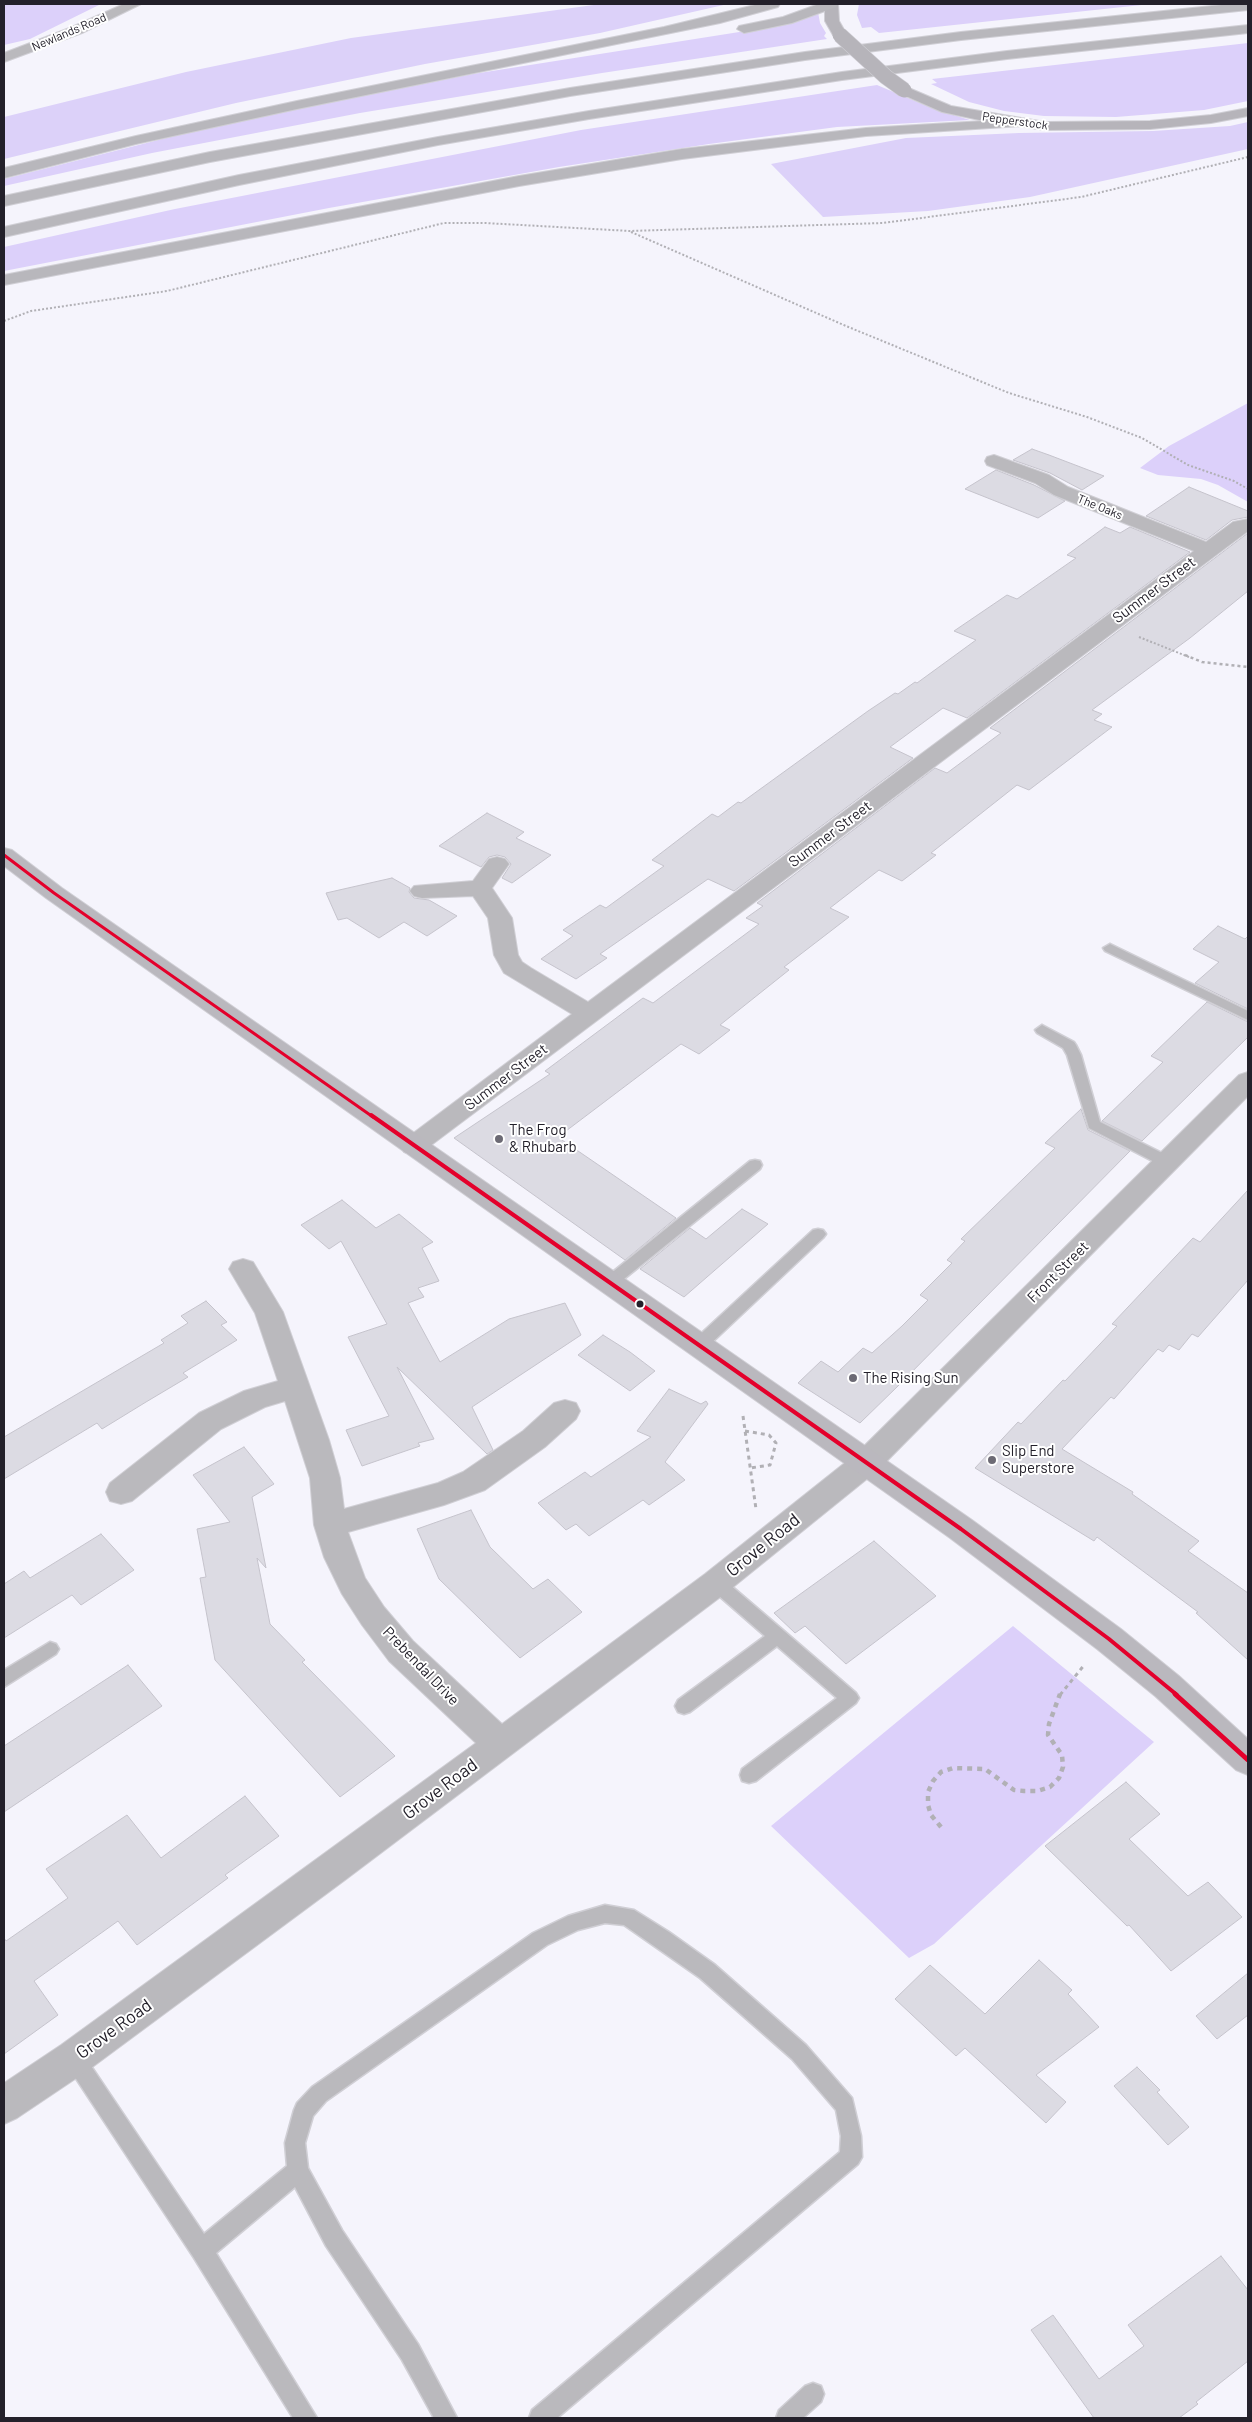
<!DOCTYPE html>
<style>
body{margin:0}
#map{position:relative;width:1252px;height:2422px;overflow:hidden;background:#f5f4fc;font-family:Barlow,sans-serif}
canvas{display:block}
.frame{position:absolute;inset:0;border:5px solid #23202a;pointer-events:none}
</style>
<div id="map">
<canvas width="1252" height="2422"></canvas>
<div class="frame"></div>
</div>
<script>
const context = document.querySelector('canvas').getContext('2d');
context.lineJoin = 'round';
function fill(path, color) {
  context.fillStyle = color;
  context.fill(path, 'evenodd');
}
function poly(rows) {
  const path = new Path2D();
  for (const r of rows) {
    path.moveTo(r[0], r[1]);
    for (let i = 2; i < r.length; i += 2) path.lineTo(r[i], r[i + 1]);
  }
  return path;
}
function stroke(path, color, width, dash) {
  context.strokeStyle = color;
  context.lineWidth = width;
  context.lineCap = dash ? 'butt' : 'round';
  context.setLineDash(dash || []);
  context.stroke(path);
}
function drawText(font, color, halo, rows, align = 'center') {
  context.font = font + ' Barlow,sans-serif';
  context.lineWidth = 4;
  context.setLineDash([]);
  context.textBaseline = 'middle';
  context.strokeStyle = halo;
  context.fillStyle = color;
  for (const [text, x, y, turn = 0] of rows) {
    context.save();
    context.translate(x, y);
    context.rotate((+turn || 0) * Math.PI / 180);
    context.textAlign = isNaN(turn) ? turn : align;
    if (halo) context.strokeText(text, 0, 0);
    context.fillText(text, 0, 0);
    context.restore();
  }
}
const green = poly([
 [4,4,101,4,30,39,4,45],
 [859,4,1151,4,879,33,871,27,862,28,857,15],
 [818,12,820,23,826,33,824,36,827,39,602,73,360,113,152,153,4,186,4,179,182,134,281,112,473,74,771,27],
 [1248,43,1248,101,1204,110,1116,117,1044,116,1004,111,969,102,931,84,937,83,932,79],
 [877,85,934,109,970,120,837,127,709,144,559,167,329,208,4,271,4,247,175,209,581,130],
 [1248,403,1248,502,1218,485,1201,479,1158,475,1140,468,1169,446],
 [1013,1626,1154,1742,934,1944,909,1958,771,1826]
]);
const forest = poly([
 [601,4,728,4,600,33,425,64,236,103,4,159,4,117,186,72,351,38],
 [1248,122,1248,149,1030,197,928,211,823,217,771,164,906,138,1019,133,1153,131,1230,126]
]);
const building = poly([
 [1032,449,1049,455,1104,476,1082,490,1050,473,1013,460,1032,449],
 [996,470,1034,485,1065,501,1038,518,965,489,996,470],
 [1189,487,1248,511,1248,517,1232,520,1206,540,1146,516,1189,487],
 [1105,527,1120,533,1130,527,1190,552,967,718,943,708,890,747,913,758,734,891,708,879,600,954,607,958,576,979,541,959,573,936,563,930,600,905,606,908,664,866,652,860,712,814,718,817,738,802,741,803,868,711,895,693,898,694,915,682,917,683,976,640,954,631,1007,595,1017,599,1076,558,1067,555,1105,527],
 [1248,533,1248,591,1190,638,1092,710,1102,714,1094,720,1112,727,1029,790,1017,785,931,853,936,855,902,881,879,870,830,908,849,917,784,967,789,970,720,1025,730,1030,699,1054,681,1044,562,1134,566,1137,562,1140,676,1218,625,1260,454,1138,550,1074,545,1071,643,998,653,1003,759,924,746,918,763,906,757,903,935,768,947,773,1001,733,990,728,1248,533],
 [487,813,524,832,516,838,551,855,512,883,502,878,511,864,505,857,497,855,489,857,481,867,439,846,487,813],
 [392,878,410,888,409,892,414,898,429,900,457,916,427,936,404,922,379,938,347,918,338,920,326,893,392,878],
 [1218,926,1245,939,1248,936,1248,1009,1195,983,1219,962,1193,949,1218,926],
 [1207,1002,1248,1022,1248,1037,1142,1141,1102,1121,1163,1062,1151,1056,1207,1002],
 [1081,1109,1088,1130,1130,1151,898,1386,860,1423,798,1383,821,1361,838,1372,863,1348,872,1353,902,1326,928,1300,920,1295,952,1263,947,1260,965,1241,961,1239,1055,1148,1045,1143,1081,1109],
 [1248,1190,1248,1280,1198,1337,1192,1334,1179,1350,1169,1345,1163,1352,1158,1349,1114,1399,1111,1397,1062,1449,1133,1492,1132,1494,1199,1541,1188,1551,1248,1593,1248,1660,1196,1613,1198,1612,1097,1537,1094,1541,975,1468,1018,1422,1021,1424,1063,1380,1065,1381,1117,1326,1112,1324,1193,1238,1200,1242,1248,1190],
 [342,1200,376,1228,399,1214,433,1242,422,1248,439,1281,418,1288,424,1297,408,1303,440,1362,509,1319,565,1303,581,1335,472,1407,493,1450,487,1454,397,1367,434,1439,418,1443,420,1446,362,1466,346,1430,389,1416,348,1337,387,1324,341,1241,329,1249,301,1225,342,1200],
 [742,1209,768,1224,684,1297,640,1269,690,1228,706,1239,742,1209],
 [206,1301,227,1322,221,1325,237,1340,183,1373,188,1377,146,1402,102,1429,97,1423,4,1479,4,1437,164,1343,161,1340,188,1323,181,1316,206,1301],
 [603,1335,630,1352,655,1371,630,1391,578,1355,603,1335],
 [669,1389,701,1404,706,1401,708,1404,665,1462,685,1480,649,1505,643,1500,589,1536,576,1524,566,1530,538,1503,585,1472,591,1477,651,1437,637,1431,669,1389],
 [244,1447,274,1484,252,1497,266,1568,257,1558,270,1624,305,1660,302,1662,395,1756,340,1797,215,1660,200,1578,206,1577,197,1529,230,1522,193,1475,244,1447],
 [471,1510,490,1547,533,1589,548,1579,582,1612,520,1658,439,1579,417,1529,471,1510],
 [101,1534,134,1570,81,1605,72,1595,4,1638,4,1584,24,1571,30,1578,101,1534],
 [874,1541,936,1596,846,1664,805,1626,795,1633,774,1613,874,1541],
 [128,1665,162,1706,4,1812,4,1746,128,1665],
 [1126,1782,1160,1814,1129,1839,1188,1896,1208,1882,1242,1917,1171,1971,1129,1925,1127,1926,1045,1846,1126,1782],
 [245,1796,279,1836,225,1875,228,1878,137,1945,118,1921,34,1981,58,2015,4,2054,4,1938,6,1941,68,1898,46,1869,127,1815,161,1858,245,1796],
 [1039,1960,1072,1990,1068,1994,1099,2027,1036,2075,1066,2102,1046,2123,965,2048,956,2056,895,1999,930,1965,985,2014,1039,1960],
 [1248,1973,1248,2015,1217,2039,1196,2016,1248,1973],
 [1137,2067,1160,2090,1157,2092,1189,2127,1168,2145,1114,2086,1137,2067],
 [1221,2256,1248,2290,1248,2361,1196,2402,1198,2404,1179,2418,1094,2418,1031,2330,1053,2315,1099,2379,1144,2346,1128,2325,1221,2256]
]);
const pathFar3 = poly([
 [631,232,846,326,1009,393,1087,417,1142,438,1188,465,1234,481,1248,489],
 [4,321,31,311,167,291,444,223,485,223,630,231,883,223,1081,197,1248,157],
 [1139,637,1189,657]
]);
const pathFar2 = poly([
 [1185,655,1202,662,1248,667]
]);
const pathFar1 = poly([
 [743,1416,756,1509],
 [745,1431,769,1435,776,1443,770,1465,750,1468],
 [1060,1695,1085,1664]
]);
const path = poly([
 [941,1827,931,1815,928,1805,928,1792,933,1781,941,1772,953,1768,985,1769,1014,1790,1024,1791,1037,1791,1050,1787,1059,1778,1063,1767,1062,1755,1048,1735,1049,1724,1060,1694]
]);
const service = poly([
 [1110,944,1248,1011,1248,1020,1105,951,1103,948,1110,944],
 [1042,1025,1074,1042,1076,1045,1081,1055,1100,1122,1172,1158,1174,1162,1172,1166,1162,1166,1089,1128,1067,1055,1063,1048,1037,1033,1035,1030,1042,1025],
 [755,1160,760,1161,762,1165,760,1169,614,1287,604,1287,601,1283,604,1279,750,1161,755,1160],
 [818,1229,823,1230,826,1234,823,1238,705,1349,699,1351,693,1349,691,1345,693,1341,813,1230,818,1229],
 [716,1576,722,1578,784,1631,856,1693,859,1698,856,1703,756,1781,749,1783,742,1781,740,1775,742,1769,837,1698,777,1646,690,1712,684,1714,678,1712,675,1706,678,1700,765,1636,710,1588,707,1583,710,1578,716,1576],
 [50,1642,56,1644,59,1649,56,1654,4,1687,4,1670,50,1642],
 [605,1905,634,1910,669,1932,714,1964,806,2045,852,2098,861,2136,862,2157,858,2164,557,2418,529,2418,532,2410,840,2152,841,2136,836,2110,792,2059,700,1978,624,1925,605,1923,578,1930,547,1945,326,2101,313,2116,305,2143,308,2168,342,2230,418,2344,457,2418,434,2418,402,2360,326,2246,295,2187,216,2253,317,2418,293,2418,194,2258,67,2065,64,2058,67,2051,74,2048,81,2051,204,2234,287,2166,285,2143,294,2110,297,2103,312,2087,533,1933,568,1916,605,1905],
 [813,2383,821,2386,824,2394,821,2402,803,2418,776,2418,779,2410,805,2386,813,2383]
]);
const minor = poly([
 [994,455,1049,475,1068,487,1206,542,1233,522,1248,519,1248,531,422,1152,413,1155,404,1152,400,1146,404,1140,572,1014,504,973,494,955,488,918,473,896,422,898,414,896,410,891,414,886,473,881,489,859,497,857,505,859,509,864,492,888,512,918,518,955,522,962,531,968,588,1002,1194,551,1054,495,1035,483,987,465,985,461,987,457,994,455],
 [243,1259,253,1262,283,1312,329,1440,340,1478,344,1509,438,1483,463,1472,523,1431,554,1403,565,1400,576,1403,580,1411,576,1419,545,1447,485,1490,444,1505,348,1532,365,1578,384,1607,413,1641,502,1724,705,1574,856,1454,867,1450,878,1454,882,1462,878,1470,727,1592,345,1880,87,2071,17,2118,4,2124,4,2083,61,2045,476,1743,389,1661,362,1625,342,1594,324,1557,314,1525,310,1478,285,1401,265,1407,221,1429,132,1501,121,1504,110,1501,106,1492,110,1483,199,1413,244,1391,278,1381,255,1313,229,1269,233,1262,243,1259]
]);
const tertiary = poly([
 [124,4,141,4,82,33,4,62,4,53,72,27,124,4],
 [1248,1072,1248,1096,878,1470,867,1474,856,1470,852,1462,856,1454,1239,1075,1248,1072]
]);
const secondary = poly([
 [4,848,12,850,62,888,972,1520,1121,1629,1179,1676,1248,1739,1248,1775,1236,1770,1155,1696,1097,1649,950,1538,46,898,4,866,4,848]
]);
const trunk = poly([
 [825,4,838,4,839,21,847,35,845,38,840,39,833,35,825,21,825,4],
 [904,86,951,106,1045,122,1150,121,1211,115,1248,108,1248,116,1211,123,1150,129,1045,130,984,121,942,112,899,93,897,90,904,86]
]);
const motorway = poly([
 [759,4,780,4,778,7,720,23,297,109,136,144,4,178,4,168,136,136,297,101,664,27,759,4],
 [819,4,838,4,836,7,792,23,744,33,737,29,739,26,783,17,819,4],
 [1231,4,1248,4,1248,10,961,40,805,60,570,96,210,162,4,206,4,196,210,152,570,88,805,52,961,32,1231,4],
 [1248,25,1248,33,1007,59,842,80,589,119,438,145,239,185,4,237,4,227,239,175,438,137,589,111,842,72,1007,51,1248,25],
 [1017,119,1022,120,1024,123,1022,126,866,136,682,159,519,186,4,285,4,275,519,176,682,149,866,128,1017,119]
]);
const trunkBridge = poly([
 [840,35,886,77,904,90]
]);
const bus1Far2 = poly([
 [4,855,54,893,373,1117]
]);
const bus1Far1 = poly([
 [371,1115,961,1529,1109,1639,1177,1695]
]);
const bus1 = poly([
 [1175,1694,1248,1760]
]);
const markers = [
 [499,1139,5,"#6c6a74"],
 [640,1304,4.5,"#23202a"],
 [853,1378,5,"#6c6a74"],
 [992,1460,5,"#6c6a74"]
];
const farStreetnames = [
 ["Newlands Road",69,32,-23],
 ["Pepperstock",1015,121,8],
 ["The Oaks",1100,507,22]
];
const streetNames = [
 ["Summer Street",1154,590,-37],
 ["Summer Street",830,834,-37],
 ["Summer Street",506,1077,-37],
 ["Front Street",1058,1272,-45],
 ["Prebendal Drive",421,1666,46]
];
const poiNames = [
 ["The Frog",509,1130],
 ["& Rhubarb",509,1147],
 ["The Rising Sun",863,1378],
 ["Slip End",1002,1451],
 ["Superstore",1002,1468]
];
const nearStreetnames = [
 ["Grove Road",763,1545,-39],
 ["Grove Road",440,1789,-37],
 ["Grove Road",114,2029,-36]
];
fill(green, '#dcd0fa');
fill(forest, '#dcd1f9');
fill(building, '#dcdbe3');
stroke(building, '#c5c3cc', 1);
stroke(service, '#d0cfd5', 3);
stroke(minor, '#d0cfd5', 2);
stroke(tertiary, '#d0cfd5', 2);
stroke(secondary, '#d0cfd5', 2);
stroke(trunk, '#d0cfd5', 2);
stroke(motorway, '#d0cfd5', 2);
stroke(pathFar3, '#b1b0b5', 2, [2, 2]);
stroke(pathFar2, '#b1b0b5', 2.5, [3, 3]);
stroke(pathFar1, '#b1b0b5', 3, [4, 4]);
stroke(path, '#b1b0b5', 4.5, [5, 5]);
fill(service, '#bab9bd');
fill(minor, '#bab9bd');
fill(tertiary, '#bab9bd');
fill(secondary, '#bab8be');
fill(trunk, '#b6b4ba');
fill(motorway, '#b8b7bc');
stroke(trunkBridge, '#d0cfd5', 16, []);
stroke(trunkBridge, '#b6b4ba', 15);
stroke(bus1Far2, '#e4002b', 3);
stroke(bus1Far1, '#e4002b', 4);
stroke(bus1, '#e4002b', 5);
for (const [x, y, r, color] of markers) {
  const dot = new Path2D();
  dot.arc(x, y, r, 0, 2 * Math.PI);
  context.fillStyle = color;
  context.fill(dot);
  stroke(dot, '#fff', 2);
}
drawText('12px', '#23202a', '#fff', farStreetnames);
drawText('15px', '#23202a', '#fff', streetNames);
drawText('15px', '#23202a', '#fff', poiNames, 'left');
drawText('18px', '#23202a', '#fff', nearStreetnames);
</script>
